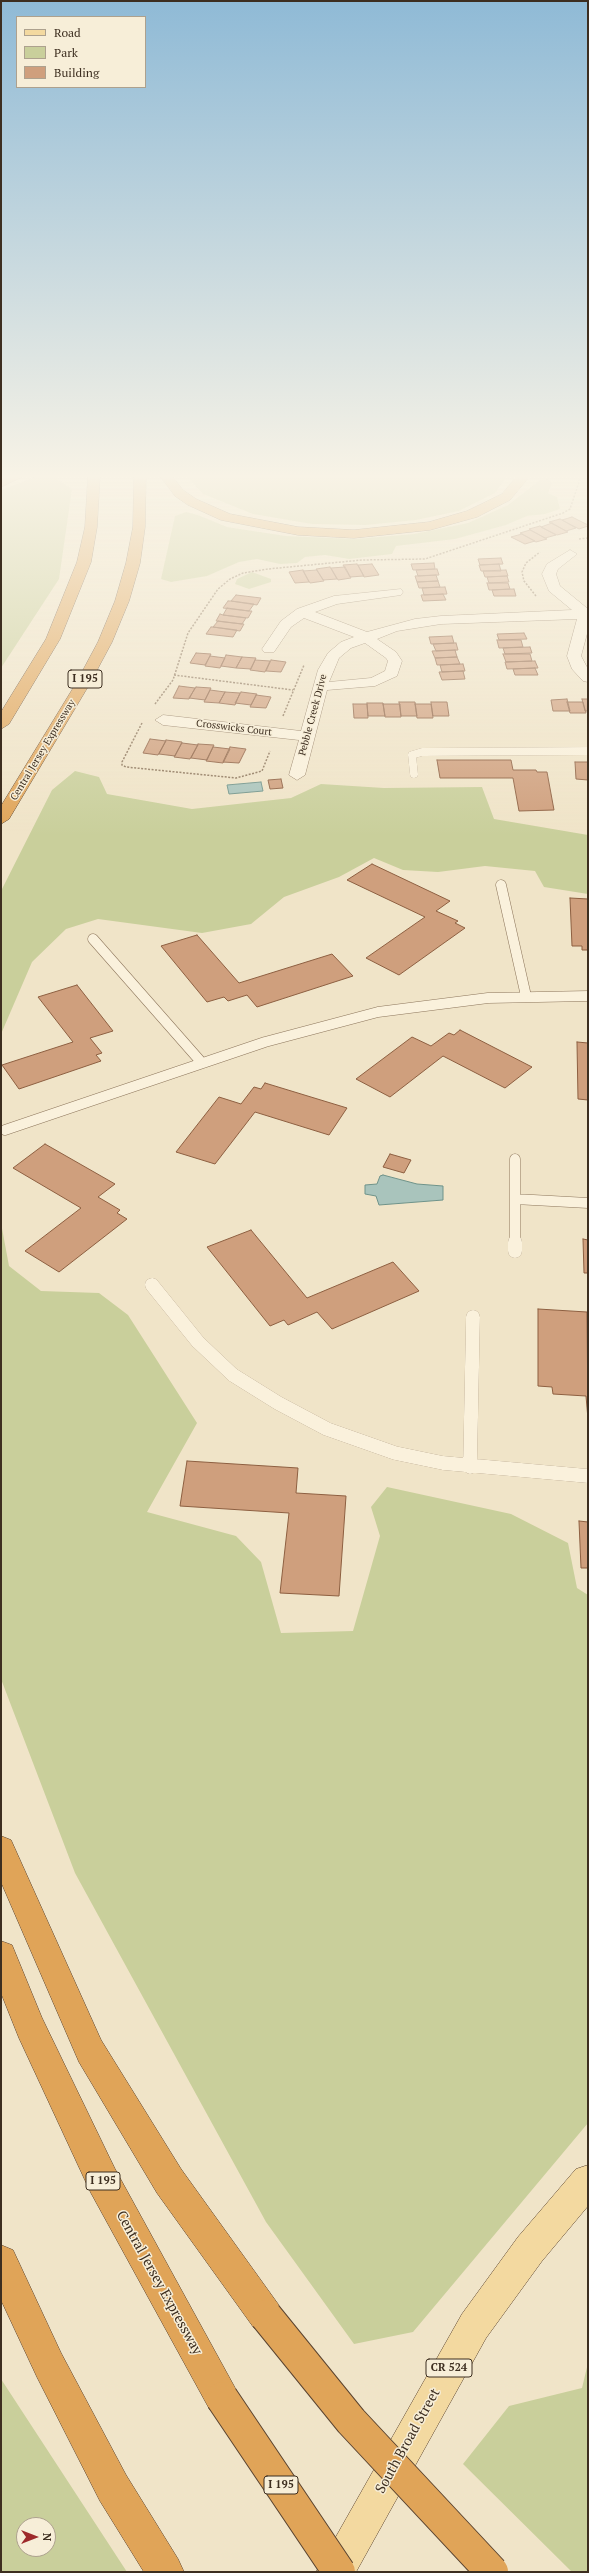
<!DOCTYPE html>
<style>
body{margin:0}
#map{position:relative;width:589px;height:2573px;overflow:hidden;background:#f0e4c8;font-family:"PT Serif",serif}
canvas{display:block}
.frame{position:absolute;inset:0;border:2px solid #3d2e20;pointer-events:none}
.legend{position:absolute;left:16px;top:16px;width:130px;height:72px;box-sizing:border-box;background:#f7eed8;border:1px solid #ada18e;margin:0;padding:5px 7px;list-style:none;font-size:12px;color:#3d2e20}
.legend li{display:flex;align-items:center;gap:8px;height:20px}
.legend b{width:20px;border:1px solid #ada18e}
.north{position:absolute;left:16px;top:2517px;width:40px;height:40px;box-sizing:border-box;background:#f7eed8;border:1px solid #ada18e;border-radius:50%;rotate:90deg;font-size:11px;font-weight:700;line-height:16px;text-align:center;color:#3d2e20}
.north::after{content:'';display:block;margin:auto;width:14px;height:18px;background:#9e2a2b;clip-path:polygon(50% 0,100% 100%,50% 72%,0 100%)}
</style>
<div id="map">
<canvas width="589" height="2573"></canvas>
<div class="frame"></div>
<ul class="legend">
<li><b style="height:5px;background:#f3d9a0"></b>Road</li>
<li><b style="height:11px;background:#c9cf9b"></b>Park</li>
<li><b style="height:11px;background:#cf9f7d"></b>Building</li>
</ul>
<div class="north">N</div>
</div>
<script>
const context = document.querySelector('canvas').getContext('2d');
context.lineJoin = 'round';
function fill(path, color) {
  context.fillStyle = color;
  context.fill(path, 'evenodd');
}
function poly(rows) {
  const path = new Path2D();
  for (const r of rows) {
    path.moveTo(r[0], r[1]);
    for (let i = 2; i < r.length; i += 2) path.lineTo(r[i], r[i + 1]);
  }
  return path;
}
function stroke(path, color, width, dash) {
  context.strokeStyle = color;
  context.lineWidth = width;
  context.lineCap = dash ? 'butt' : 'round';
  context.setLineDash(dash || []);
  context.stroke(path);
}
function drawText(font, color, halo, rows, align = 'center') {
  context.font = font + ' "PT Serif",serif';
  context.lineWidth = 3;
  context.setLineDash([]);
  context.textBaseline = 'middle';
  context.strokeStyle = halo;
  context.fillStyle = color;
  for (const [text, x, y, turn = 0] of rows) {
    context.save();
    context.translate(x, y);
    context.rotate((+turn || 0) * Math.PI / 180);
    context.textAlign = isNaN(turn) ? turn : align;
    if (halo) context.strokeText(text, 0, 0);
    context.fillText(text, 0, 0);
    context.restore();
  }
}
const green = poly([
 [38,476,52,476,72,489,59,579,1,668,1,490],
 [186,476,507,476,495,493,459,511,416,520,366,525,312,524,253,514,203,494],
 [548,479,552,483,548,493,557,497,560,509,545,514,527,516,506,525,455,539,396,546,392,554,349,559,325,555,305,557,297,563,280,564,257,559,239,562,207,576,171,582,161,579,175,516,186,512,198,515,227,527,286,536,355,539,414,534,468,523,508,505,540,480],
 [252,572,271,579,271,582,249,589,235,584,237,579],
 [75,771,99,777,107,794,192,809,291,798,321,784,384,788,482,787,494,819,588,835,588,894,544,887,535,871,485,866,438,872,403,870,374,858,339,877,284,897,251,924,202,933,98,919,66,929,32,962,1,1034,1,891,52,790],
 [1,1223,9,1266,41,1291,99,1293,128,1315,197,1423,147,1512,236,1536,261,1562,281,1633,353,1631,380,1536,371,1507,387,1487,511,1514,568,1543,577,1588,588,1595,588,2123,413,2332,354,2344,266,2222,75,1873,1,1679],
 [588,2363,588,2572,572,2572,463,2464,509,2406,582,2388],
 [1,2379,127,2572,1,2572],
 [24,2525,48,2525,48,2549,24,2549]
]);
const water = poly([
 [261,782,263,791,229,794,227,785,261,782],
 [383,1175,417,1184,443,1186,443,1200,379,1205,376,1196,365,1194,365,1185,377,1184,380,1176,383,1175]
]);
const building = poly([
 [572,517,588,525,588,526,579,529,562,520,572,517],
 [560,519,562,520,576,528,566,531,549,522,560,519],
 [552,523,566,531,568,532,557,535,541,527,552,523],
 [540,526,541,527,556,535,545,538,529,529,540,526],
 [530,530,545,538,547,539,536,542,520,533,530,530],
 [522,534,535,541,525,544,511,537,522,534],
 [501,558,503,564,480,565,478,559,501,558],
 [434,563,435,569,413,570,411,564,434,563],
 [357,564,364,576,350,577,343,565,357,564],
 [372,564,379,575,364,577,358,565,372,564],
 [499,564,501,571,481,571,479,565,499,564],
 [330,567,337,579,323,580,316,569,330,567],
 [345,567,351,578,338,580,331,568,345,567],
 [437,569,439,575,418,576,416,570,437,569],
 [303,570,309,582,295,583,289,572,303,570],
 [317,570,324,581,310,583,303,571,317,570],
 [506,570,508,576,485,577,483,571,506,570],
 [436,575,438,581,417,582,415,576,436,575],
 [507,576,509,582,489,583,487,577,507,576],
 [438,581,440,587,419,588,417,582,438,581],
 [487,583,508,583,510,589,489,590,487,583],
 [445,587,447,594,424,595,422,588,445,587],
 [514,589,516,596,494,596,492,590,514,589],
 [443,594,446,600,423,601,421,595,443,594],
 [236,595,261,598,257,605,231,601,236,595],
 [228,601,231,601,254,604,249,611,223,608,228,601],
 [227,608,249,611,252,611,248,618,223,615,227,608],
 [220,614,223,615,246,618,242,624,216,621,220,614],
 [218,621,242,624,244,624,240,631,213,627,218,621],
 [211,627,213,627,237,630,233,637,206,634,211,627],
 [524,633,527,639,499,640,497,634,524,633],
 [452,636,454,643,431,644,429,637,452,636],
 [497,640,521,640,523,647,499,648,497,640],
 [456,643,458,650,436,651,433,644,456,643],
 [530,647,532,653,505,654,503,648,530,647],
 [455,650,457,657,435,658,432,651,455,650],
 [196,653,211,654,205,665,190,663,196,653],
 [503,654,530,654,532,661,506,662,503,654],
 [226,655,242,657,236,668,221,666,226,655],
 [210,656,225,658,220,668,205,666,210,656],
 [242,657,256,658,251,669,236,668,242,657],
 [457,657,460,664,437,665,435,658,457,657],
 [255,660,270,661,265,672,250,670,255,660],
 [271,660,286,662,281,672,266,671,271,660],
 [535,661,538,668,507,669,505,662,535,661],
 [463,664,465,671,442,672,440,665,463,664],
 [535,668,538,675,515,675,513,669,535,668],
 [463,671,465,679,442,680,439,672,463,671],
 [179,686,195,688,189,699,173,698,179,686],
 [196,687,211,688,205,700,189,698,196,687],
 [210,690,225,692,219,703,204,702,210,690],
 [225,692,240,693,235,705,219,703,225,692],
 [241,692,257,694,251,705,235,703,241,692],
 [256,695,271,697,266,708,250,707,256,695],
 [567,699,570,711,553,711,551,700,567,699],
 [582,699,588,699,588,711,585,711,582,699],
 [399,702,415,702,417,716,401,716,399,702],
 [431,702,447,702,449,716,433,716,431,702],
 [567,702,583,702,586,713,570,713,567,702],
 [367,703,383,703,385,716,368,716,367,703],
 [353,704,367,704,368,718,354,718,353,704],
 [383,704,400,704,401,717,385,717,383,704],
 [415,704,431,704,433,718,417,718,415,704],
 [150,739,166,741,158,755,143,753,150,739],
 [166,740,182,742,175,756,159,754,166,740],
 [182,743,198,745,190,759,174,757,182,743],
 [198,744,214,745,207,760,191,758,198,744],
 [213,747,230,749,223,763,206,761,213,747],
 [230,747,246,749,239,763,223,762,230,747],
 [437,760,511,760,513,770,536,770,537,772,547,772,554,810,519,811,513,778,440,778,437,760],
 [575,762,588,762,588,780,576,779,575,762],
 [281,779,283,788,270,789,268,780,281,779],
 [372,864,450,901,436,911,458,921,455,923,465,928,399,975,366,958,425,917,347,880,372,864],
 [570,898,588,899,588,950,582,950,582,946,572,946,570,898],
 [197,935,239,983,332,954,353,976,257,1007,247,995,228,1001,224,997,207,1002,161,946,197,935],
 [77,985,113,1031,90,1038,102,1053,96,1055,101,1061,19,1089,2,1065,73,1042,38,997,77,985],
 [460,1030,532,1067,505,1088,443,1056,390,1097,356,1079,412,1037,431,1046,449,1033,454,1035,460,1030],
 [577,1042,588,1043,588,1100,578,1099,577,1042],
 [265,1083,347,1108,329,1135,255,1112,215,1164,176,1152,219,1097,241,1104,254,1087,261,1089,265,1083],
 [45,1144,115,1184,98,1197,120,1210,117,1213,127,1219,59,1272,25,1251,81,1208,13,1168,45,1144],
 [390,1154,411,1160,404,1173,383,1167,390,1154],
 [251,1230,307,1298,393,1262,419,1291,332,1329,317,1312,288,1325,284,1320,270,1326,207,1247,251,1230],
 [583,1239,588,1240,588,1273,584,1273,583,1239],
 [538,1309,587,1312,588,1419,586,1396,553,1394,552,1387,538,1386,538,1309],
 [187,1461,298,1468,296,1493,346,1496,339,1596,280,1593,289,1513,180,1506,187,1461],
 [579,1521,588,1522,588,1568,581,1568,579,1521]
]);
const path = poly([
 [579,539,588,538],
 [536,596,524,581,522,572,526,563,540,552],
 [174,675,293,690],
 [155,704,173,680,188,633,218,589,230,579,243,573,268,569,362,560,425,559,563,513,570,509,581,476],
 [283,716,304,665],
 [142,723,122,762,122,765,126,767,236,778,262,771,270,751]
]);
const serviceFar2 = poly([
 [414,774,412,755,422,752,588,751]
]);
const serviceFar1 = poly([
 [501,885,526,996],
 [93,939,202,1063],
 [5,1130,265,1042,378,1012,488,998,588,996],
 [515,1159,515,1243],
 [515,1199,588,1203]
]);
const service = poly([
 [515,1242,515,1251],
 [152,1285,198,1342,233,1375,278,1403,327,1429,395,1453,443,1463,588,1476],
 [470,1467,473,1317]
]);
const minor = poly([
 [570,550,577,554,558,569,556,574,560,586,588,609,588,630,581,656,588,669,588,682,583,681,572,669,567,656,577,619,441,624,397,631,377,639,396,652,402,661,397,676,375,686,327,690,305,775,297,780,289,775,299,740,163,725,155,720,163,715,301,731,318,670,328,653,341,642,354,637,304,618,291,627,274,652,264,652,262,649,281,621,297,609,334,596,401,589,403,592,401,595,337,604,315,612,367,632,415,619,441,616,572,610,549,591,542,574,547,564,570,550],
 [365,643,386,658,388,661,385,671,371,678,329,682,339,658,351,648,365,643]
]);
const primary = poly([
 [588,2165,588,2206,542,2261,486,2338,356,2572,316,2572,462,2314,518,2237,576,2169,588,2165]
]);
const motorway = poly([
 [7,476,24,476,1,487,1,479,7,476],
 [88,476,100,476,97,527,91,562,60,639,9,724,1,729,1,712,46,639,77,562,85,527,88,476],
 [134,476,146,476,145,527,140,563,129,601,112,642,89,685,9,819,1,824,1,806,75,685,98,642,115,601,126,563,133,527,134,476],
 [160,476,172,476,183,490,196,499,230,514,298,527,354,530,429,522,467,511,502,494,517,476,530,476,510,500,477,517,430,530,354,538,298,535,221,520,188,505,175,496,160,476],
 [1,1836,11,1840,101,2040,181,2169,278,2304,283,2316,278,2328,266,2333,254,2328,157,2193,79,2062,1,1882,1,1836],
 [1,1941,12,1945,42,2018,115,2169,234,2386,240,2398,234,2410,222,2416,210,2410,91,2193,19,2038,1,1993,1,1941],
 [1,2245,13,2250,61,2353,126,2475,178,2559,184,2572,144,2572,100,2501,37,2377,1,2300,1,2245]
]);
const motorwayBridge = poly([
 [266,2316,351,2421,492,2572],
 [222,2398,339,2572]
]);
const farStreetnames = [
 ["Pebble Creek Drive",313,715,-75],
 ["Crosswicks Court",234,728,7],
 ["Central Jersey Expressway",43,750,-59]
];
const shields = [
 [85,679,34],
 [103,2181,34],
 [449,2368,46],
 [281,2485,34]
];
const shieldNames = [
 ["I 195",85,679],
 ["I 195",103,2181],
 ["CR 524",449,2368],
 ["I 195",281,2485]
];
const nearStreetnames = [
 ["Central Jersey Expressway",159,2283,61],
 ["South Broad Street",408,2441,-61]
];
fill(green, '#c9cf9b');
fill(water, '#a9c4bc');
stroke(water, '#6f938a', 1);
fill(building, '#cf9f7d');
stroke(building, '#8d5f41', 1);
stroke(serviceFar2, '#8d765c', 8);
stroke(serviceFar1, '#8d765c', 11);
stroke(service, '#8d765c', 14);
stroke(minor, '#8d765c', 1);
stroke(primary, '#5b4430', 1);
stroke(motorway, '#5b4430', 1);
stroke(path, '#8d765c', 1.5, [2, 1.5]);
stroke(serviceFar2, '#faf1dc', 8);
stroke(serviceFar1, '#faf1dc', 10);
stroke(service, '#faf1dc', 14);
fill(minor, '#faf1dc');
fill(primary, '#f3d9a0');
fill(motorway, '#e0a458');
stroke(motorwayBridge, '#5b4430', 34, []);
stroke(motorwayBridge, '#e0a458', 32);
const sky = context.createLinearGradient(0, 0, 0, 836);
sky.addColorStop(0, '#8fbad6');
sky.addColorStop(0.57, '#f8f3e6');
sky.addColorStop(1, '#f8f3e600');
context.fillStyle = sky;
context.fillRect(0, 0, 589, 836);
drawText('10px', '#3d2e20', '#f7eed8', farStreetnames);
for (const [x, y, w] of shields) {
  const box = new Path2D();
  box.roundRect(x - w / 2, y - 9, w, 18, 3);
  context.fillStyle = '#f7eed8';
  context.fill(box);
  stroke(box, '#3d2e20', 1);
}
drawText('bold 11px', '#3d2e20', null, shieldNames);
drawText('14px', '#3d2e20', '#f7eed8', nearStreetnames);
</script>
